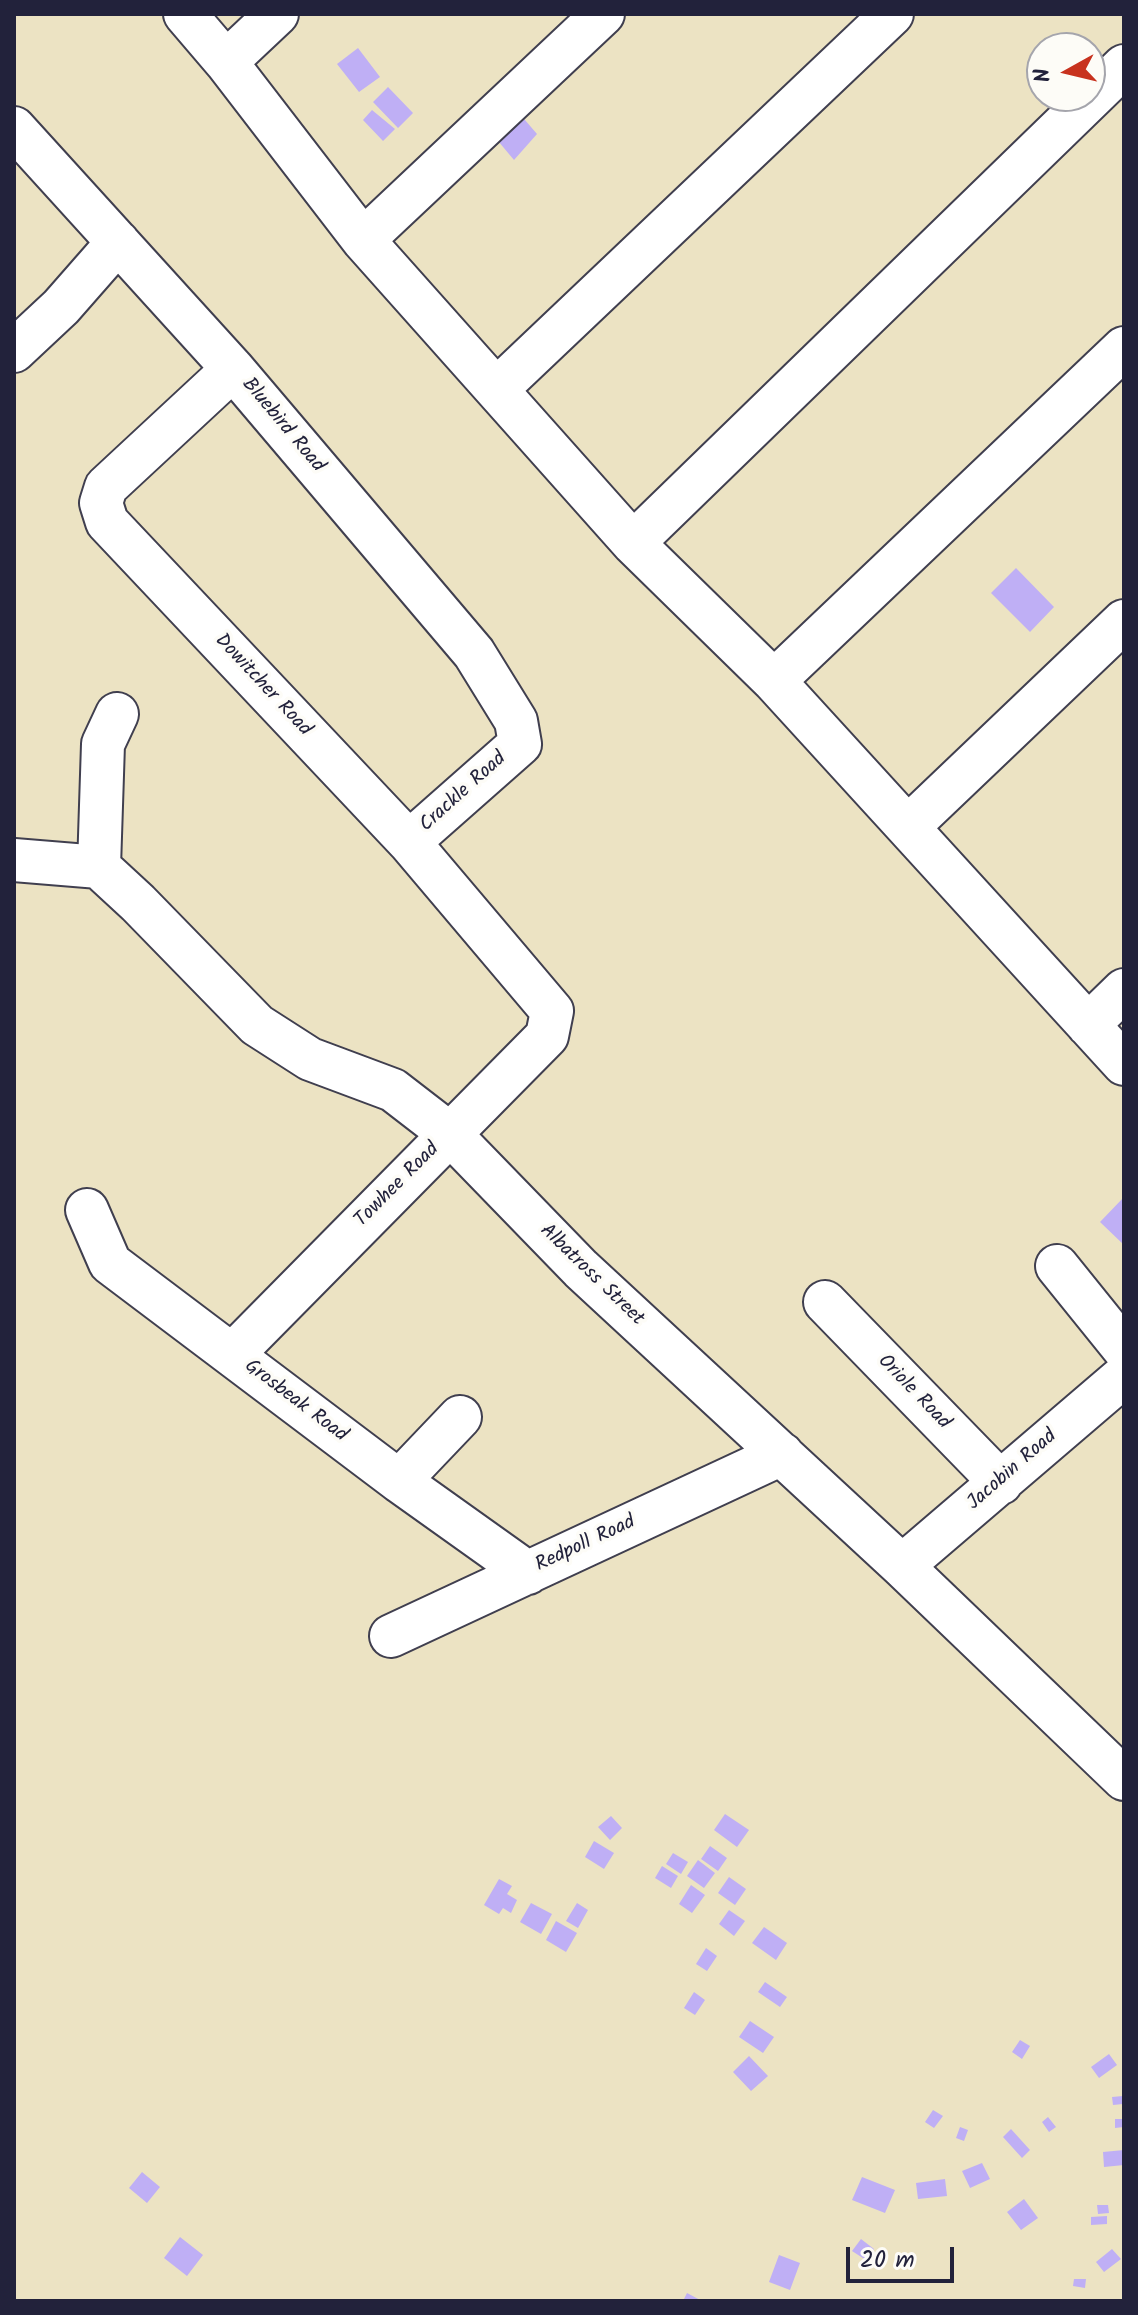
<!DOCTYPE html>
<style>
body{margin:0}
#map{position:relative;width:1138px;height:2315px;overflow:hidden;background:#ece3c3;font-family:Kalam,sans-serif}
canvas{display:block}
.frame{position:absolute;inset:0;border:16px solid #22223b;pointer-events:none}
.north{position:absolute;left:1026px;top:32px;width:80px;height:80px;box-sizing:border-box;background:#fdfcf7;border:2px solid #a5a5ac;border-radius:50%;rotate:262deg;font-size:22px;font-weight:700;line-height:32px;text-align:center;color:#22223b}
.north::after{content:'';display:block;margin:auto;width:28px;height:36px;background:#c8321e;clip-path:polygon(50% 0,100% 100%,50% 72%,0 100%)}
.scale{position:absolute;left:846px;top:2247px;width:108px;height:36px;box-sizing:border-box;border:4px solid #22223b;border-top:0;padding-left:10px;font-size:24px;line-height:28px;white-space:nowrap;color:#22223b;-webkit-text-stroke:6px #fdfcf7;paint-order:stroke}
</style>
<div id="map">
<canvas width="1138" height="2315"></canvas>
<div class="frame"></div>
<div class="north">N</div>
<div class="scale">20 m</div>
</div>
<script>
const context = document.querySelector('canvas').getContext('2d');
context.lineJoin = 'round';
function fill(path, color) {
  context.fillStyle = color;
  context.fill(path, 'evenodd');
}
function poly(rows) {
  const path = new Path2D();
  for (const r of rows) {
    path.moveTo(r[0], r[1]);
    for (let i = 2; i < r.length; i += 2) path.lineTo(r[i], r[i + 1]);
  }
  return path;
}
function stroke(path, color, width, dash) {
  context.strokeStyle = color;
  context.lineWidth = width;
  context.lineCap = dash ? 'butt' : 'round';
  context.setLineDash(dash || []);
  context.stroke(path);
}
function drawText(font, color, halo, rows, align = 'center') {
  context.font = font + ' Kalam,sans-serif';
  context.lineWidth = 7;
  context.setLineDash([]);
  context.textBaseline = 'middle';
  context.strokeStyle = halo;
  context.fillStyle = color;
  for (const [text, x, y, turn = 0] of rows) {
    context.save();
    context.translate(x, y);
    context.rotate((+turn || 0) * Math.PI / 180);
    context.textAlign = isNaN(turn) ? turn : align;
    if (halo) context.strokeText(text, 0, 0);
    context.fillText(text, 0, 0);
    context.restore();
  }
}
const building = poly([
 [358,48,380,77,359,92,337,64],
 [388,87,413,113,398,128,373,102],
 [507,99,537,134,514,160,483,123],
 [372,110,395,129,383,141,363,120],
 [1016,568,1054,607,1030,632,991,593],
 [1124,1197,1124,1245,1100,1222],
 [725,1814,749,1830,737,1847,714,1830],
 [611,1816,622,1828,610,1840,598,1827],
 [594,1841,614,1853,604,1869,585,1857],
 [710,1846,727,1858,718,1871,701,1859],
 [673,1853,688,1862,681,1874,666,1864],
 [698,1860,715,1873,704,1888,687,1876],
 [662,1866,678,1876,671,1888,655,1878],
 [729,1877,746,1889,735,1905,718,1893],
 [499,1879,512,1886,507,1894,517,1900,511,1913,503,1908,499,1914,484,1905],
 [691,1885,705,1895,692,1913,679,1904],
 [531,1903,552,1914,541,1934,520,1922],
 [577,1903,588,1910,578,1928,566,1921],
 [729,1910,745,1921,734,1936,719,1924],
 [556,1921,577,1933,566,1952,546,1940],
 [764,1927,787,1943,776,1960,752,1943],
 [706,1948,717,1956,707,1971,696,1964],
 [765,1982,787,1997,780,2007,758,1992],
 [694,1992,705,2000,695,2015,684,2008],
 [750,2021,774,2037,763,2053,739,2037],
 [1020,2040,1030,2046,1022,2059,1012,2052],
 [1109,2054,1117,2065,1099,2078,1091,2067],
 [749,2056,768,2076,751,2091,733,2072],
 [1123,2096,1123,2104,1113,2105,1112,2097],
 [933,2110,943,2116,934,2128,925,2122],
 [1048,2117,1056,2127,1049,2132,1042,2122],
 [1115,2119,1124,2119,1124,2127,1115,2128],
 [960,2127,968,2130,964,2141,956,2138],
 [1011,2129,1030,2150,1022,2158,1003,2137],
 [1124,2150,1124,2165,1104,2167,1103,2152],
 [982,2163,990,2179,970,2188,962,2171],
 [142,2172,160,2187,147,2203,129,2188],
 [862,2177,895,2190,885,2213,852,2200],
 [945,2179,947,2196,918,2199,916,2183],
 [1024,2199,1038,2218,1021,2230,1007,2212],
 [1097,2205,1108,2205,1109,2213,1098,2214],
 [1107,2216,1107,2224,1091,2225,1091,2217],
 [180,2237,203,2255,187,2276,164,2258],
 [861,2239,874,2249,866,2260,852,2251],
 [1112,2249,1121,2259,1104,2272,1096,2262],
 [779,2255,800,2263,790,2290,769,2282],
 [874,2257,882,2263,878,2269,870,2263],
 [1074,2279,1086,2279,1085,2288,1073,2286],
 [687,2293,702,2301,683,2301]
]);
const minor = poly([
 [185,14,226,62,363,240,633,543,774,681,1124,1064],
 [226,62,277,14],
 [14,128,233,369,474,653,516,721,520,744,409,842],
 [363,240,603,14],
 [14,351,61,307,118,242],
 [497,389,892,14],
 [633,543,1124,66],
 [774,681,1124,348],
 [908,827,1124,621],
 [14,860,99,867,138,903,257,1025,310,1059,393,1090,450,1134,581,1269,902,1566,1124,1779],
 [99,867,103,744,117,714],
 [1088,1025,1124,990],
 [87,1210,110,1263,399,1481,528,1573],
 [1057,1266,1124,1349],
 [825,1302,1001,1483],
 [232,1355,547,1036,552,1011,409,842,107,522,101,503,106,487,233,369],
 [399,1481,460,1417],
 [902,1566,1124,1376],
 [391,1636,782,1454]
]);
const streetNames = [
 ["Bluebird Road",282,426,50],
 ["Dowitcher Road",262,686,47],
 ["Crackle Road",464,793,-42],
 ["Towhee Road",398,1186,-45],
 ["Albatross Street",591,1276,44],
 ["Oriole Road",913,1393,46],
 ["Grosbeak Road",295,1402,37],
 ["Jacobin Road",1013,1471,-41],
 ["Redpoll Road",586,1545,-25]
];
fill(building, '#bfaff5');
stroke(minor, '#403f4f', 46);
stroke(minor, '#fff', 42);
drawText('20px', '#22223b', '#fdfcf7', streetNames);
</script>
